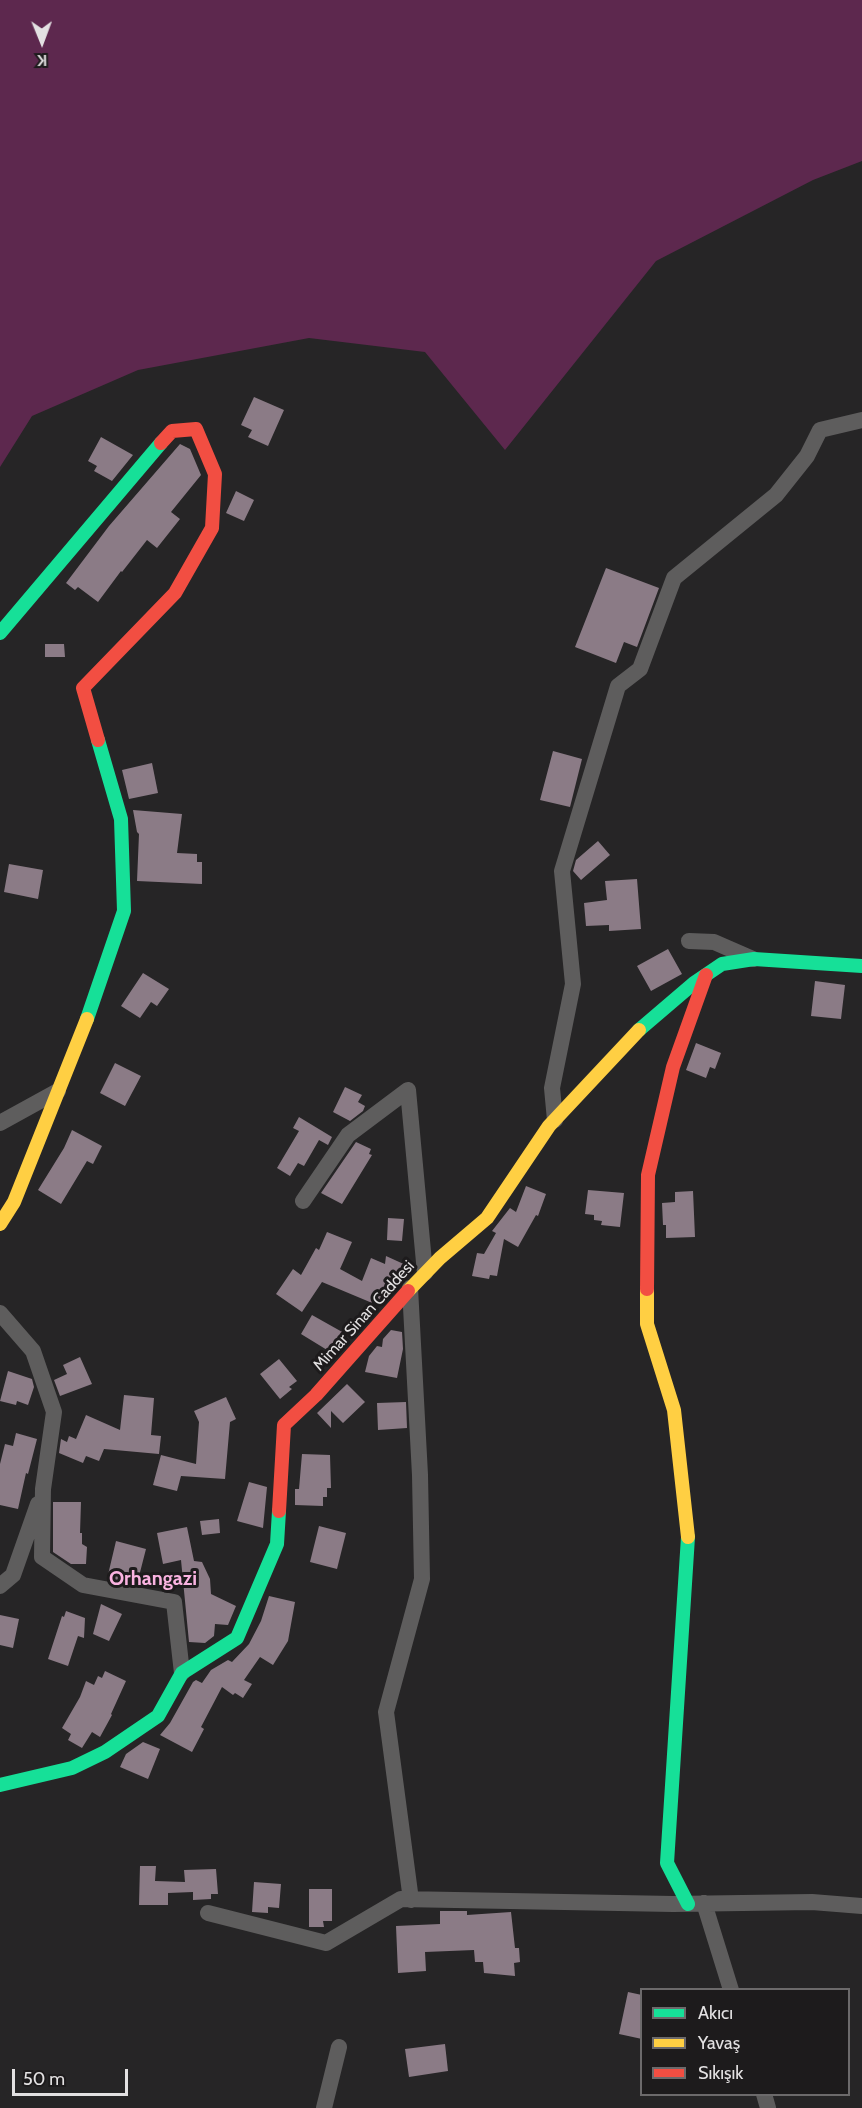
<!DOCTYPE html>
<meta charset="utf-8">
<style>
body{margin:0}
#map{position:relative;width:862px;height:2108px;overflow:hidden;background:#262526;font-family:Cabin,sans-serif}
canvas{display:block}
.legend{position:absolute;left:640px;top:1988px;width:210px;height:108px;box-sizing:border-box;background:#1d1b1c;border:2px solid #6c6a6b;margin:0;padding:8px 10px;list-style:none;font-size:18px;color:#e3e1e2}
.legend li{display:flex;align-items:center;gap:12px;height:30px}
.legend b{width:30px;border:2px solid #6c6a6b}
.north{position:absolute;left:12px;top:12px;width:60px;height:60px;-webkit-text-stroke:4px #1d1b1c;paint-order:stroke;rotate:179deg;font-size:16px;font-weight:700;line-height:24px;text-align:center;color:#e3e1e2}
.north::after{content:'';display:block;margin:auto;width:21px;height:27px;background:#e3e1e2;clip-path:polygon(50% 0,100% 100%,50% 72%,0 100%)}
.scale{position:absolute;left:12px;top:2069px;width:116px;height:27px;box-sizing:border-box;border:3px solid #e3e1e2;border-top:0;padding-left:8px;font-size:18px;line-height:21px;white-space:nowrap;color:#e3e1e2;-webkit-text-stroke:4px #1d1b1c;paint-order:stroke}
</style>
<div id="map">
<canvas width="862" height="2108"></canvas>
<ul class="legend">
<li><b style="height:8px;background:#16e098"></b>Akıcı</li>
<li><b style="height:8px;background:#ffcf43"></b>Yavaş</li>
<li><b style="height:8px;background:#f24e42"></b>Sıkışık</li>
</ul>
<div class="north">K</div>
<div class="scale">50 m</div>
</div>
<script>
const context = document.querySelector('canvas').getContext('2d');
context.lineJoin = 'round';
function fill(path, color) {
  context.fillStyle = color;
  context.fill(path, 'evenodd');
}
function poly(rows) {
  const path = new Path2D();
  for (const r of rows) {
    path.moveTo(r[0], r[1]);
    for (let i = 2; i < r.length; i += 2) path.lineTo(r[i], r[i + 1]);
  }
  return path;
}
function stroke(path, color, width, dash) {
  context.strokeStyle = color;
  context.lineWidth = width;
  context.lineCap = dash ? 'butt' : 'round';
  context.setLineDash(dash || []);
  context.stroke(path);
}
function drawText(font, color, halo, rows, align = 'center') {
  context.font = font + ' Cabin,sans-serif';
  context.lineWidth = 6;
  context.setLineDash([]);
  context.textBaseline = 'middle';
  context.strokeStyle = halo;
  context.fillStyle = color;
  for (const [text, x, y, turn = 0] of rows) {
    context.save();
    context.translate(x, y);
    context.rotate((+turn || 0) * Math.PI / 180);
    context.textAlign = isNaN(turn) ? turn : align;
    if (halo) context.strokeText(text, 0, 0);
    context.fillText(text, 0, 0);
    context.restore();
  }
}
const green = poly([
 [0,0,862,0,862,161,813,180,656,261,505,450,425,352,309,338,138,370,32,416,0,467]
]);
const building = poly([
 [254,397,284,410,268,446,248,437,252,430,241,425],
 [101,437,133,455,112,481,94,471,97,466,88,461],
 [180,444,190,449,201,475,171,512,180,519,157,548,147,540,122,572,121,571,98,602,78,587,75,590,66,583,109,526],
 [236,491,254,500,244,521,226,513],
 [606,568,659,588,637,647,624,642,616,663,575,647],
 [45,644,64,644,65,657,45,657],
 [553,751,582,759,570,807,540,800],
 [152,763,158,793,129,799,122,770],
 [133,810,182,814,177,853,197,854,197,862,202,862,202,884,137,881,139,834,137,832],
 [598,841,610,855,581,880,573,871,576,860],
 [9,864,43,870,38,899,4,892],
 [637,879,641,929,609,931,609,925,586,926,584,903,607,900,605,881],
 [668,949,682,974,651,991,637,966],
 [143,973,169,989,157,1006,151,1002,140,1018,121,1006],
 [815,981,845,985,841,1019,811,1016],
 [696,1043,721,1053,715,1069,710,1067,706,1078,686,1070],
 [115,1063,141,1076,125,1106,100,1093],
 [345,1087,362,1095,358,1102,365,1106,363,1111,350,1121,333,1112],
 [299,1117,332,1137,328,1145,319,1140,304,1166,298,1163,290,1176,277,1168,299,1131,293,1128],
 [72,1130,102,1146,93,1164,87,1161,61,1204,38,1190,64,1148],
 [356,1142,371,1149,369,1154,372,1155,342,1204,321,1193],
 [526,1186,546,1194,538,1216,536,1215,518,1247,504,1239,497,1276,490,1275,489,1279,472,1276,477,1253,484,1254,496,1233,492,1231,510,1208,516,1212],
 [588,1190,624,1193,620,1227,601,1225,602,1221,594,1220,594,1215,585,1214],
 [693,1191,695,1237,666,1238,666,1225,663,1225,662,1203,675,1202,675,1192],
 [388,1218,404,1219,402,1241,387,1240],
 [327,1232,352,1242,340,1269,362,1281,371,1258,385,1264,386,1256,408,1266,404,1275,401,1278,396,1276,389,1291,384,1289,377,1305,322,1282,302,1312,276,1294,293,1269,301,1275,316,1248,319,1250],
 [312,1315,344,1333,332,1353,301,1334],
 [391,1330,402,1332,403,1349,397,1378,365,1372,369,1356,377,1346,382,1347,383,1339],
 [80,1357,92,1384,60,1396,54,1380,67,1374,63,1365],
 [279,1359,297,1381,289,1387,292,1389,280,1399,260,1374],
 [8,1371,32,1379,34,1387,28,1405,17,1401,16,1405,0,1401],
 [347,1384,365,1402,343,1423,331,1411,331,1428,317,1413],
 [124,1395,154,1398,151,1435,161,1436,159,1454,104,1449,99,1461,86,1456,83,1463,59,1453,61,1439,67,1442,69,1436,76,1439,86,1415,120,1430],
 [226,1397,236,1419,230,1422,225,1479,181,1476,177,1491,153,1485,161,1455,196,1464,199,1422,194,1411],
 [406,1402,407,1428,378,1430,377,1403],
 [16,1433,37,1439,28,1474,26,1473,18,1509,0,1505,0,1464,5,1444,13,1446],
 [302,1454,330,1455,331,1488,327,1488,327,1497,323,1497,323,1506,295,1505,295,1489,299,1489],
 [249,1482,267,1487,263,1528,237,1521],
 [53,1502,81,1502,80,1533,82,1533,82,1544,87,1547,86,1564,71,1564,53,1552],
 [219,1519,220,1533,202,1535,200,1521],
 [319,1526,346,1533,337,1569,310,1562],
 [187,1527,194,1561,202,1562,210,1579,211,1594,236,1606,228,1625,215,1624,214,1636,205,1643,189,1642,181,1560,163,1564,157,1533],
 [116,1541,146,1549,137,1584,107,1579],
 [269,1596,295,1602,288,1641,273,1665,260,1657,244,1680,252,1684,243,1698,235,1693,233,1695,222,1687,201,1727,204,1729,192,1752,160,1735,170,1723,193,1682,196,1680,202,1683,211,1670,228,1660,232,1662,249,1644,261,1621],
 [101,1604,122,1614,109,1641,93,1634],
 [66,1611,85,1618,84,1638,78,1636,68,1666,48,1659,62,1616,64,1617],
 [0,1615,19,1619,13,1648,0,1645],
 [105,1671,126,1681,111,1714,112,1715,100,1737,92,1732,82,1748,68,1740,71,1734,62,1728,80,1697,86,1681,94,1685,98,1676,102,1678],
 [143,1742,160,1749,148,1779,120,1767,126,1754],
 [140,1866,156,1866,155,1881,185,1882,184,1870,216,1869,218,1894,211,1894,211,1899,193,1900,193,1892,168,1893,168,1905,139,1905],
 [254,1882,281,1884,279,1908,268,1907,268,1913,252,1912],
 [309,1889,332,1889,332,1921,323,1921,324,1927,309,1927],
 [440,1911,467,1911,467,1915,511,1912,515,1948,519,1948,520,1962,514,1963,515,1976,484,1973,483,1962,475,1962,474,1950,425,1952,426,1971,398,1973,396,1926,440,1924],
 [628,1992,642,1995,642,2039,619,2034],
 [445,2044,448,2071,409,2077,405,2049]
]);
const street = poly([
 [689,941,714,942,753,959],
 [555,1120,552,1088,573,984,562,871,618,686,640,669,674,578,776,495,807,456,820,430,862,420],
 [0,1123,58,1091],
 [303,1201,348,1135,408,1090,425,1273],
 [410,1288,420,1475,422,1579,386,1712,411,1900],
 [0,1313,33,1351,54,1412,43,1489,42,1557,83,1585,174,1602,182,1673],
 [0,1586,13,1575,38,1504],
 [704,1903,731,1990],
 [208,1913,326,1943,401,1899,673,1904,812,1902,862,1906],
 [764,2094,768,2108],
 [324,2108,339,2047]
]);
const fast = poly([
 [0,633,161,443],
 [87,1019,124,911,121,819,98,740],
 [639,1030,694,983,722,964,754,959,862,966],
 [688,1537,667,1863,688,1904],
 [0,1785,72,1768,105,1752,158,1716,182,1673,237,1638,277,1544,279,1511]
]);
const slow = poly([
 [0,1224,14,1202,87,1019],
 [647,1289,647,1324,674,1410,688,1537],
 [408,1291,440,1258,487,1218,549,1126,639,1030]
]);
const jam = poly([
 [98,740,83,688,175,593,212,528,215,474,196,429,172,431,161,443],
 [647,1289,648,1175,673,1067,706,975],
 [279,1511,284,1425,316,1395,408,1291]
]);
const streetNames = [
 ["Mimar Sinan Caddesi",364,1316,-48]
];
const quarterNames = [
 ["Orhangazi",153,1579]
];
fill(green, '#5d284e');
fill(building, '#8b7b86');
stroke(street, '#5e5d5d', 16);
stroke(fast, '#16e098', 14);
stroke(slow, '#ffcf43', 14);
stroke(jam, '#f24e42', 14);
drawText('16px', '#e3e1e2', '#1d1b1c', streetNames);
drawText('bold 20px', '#fab3e1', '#1d1b1c', quarterNames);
</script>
